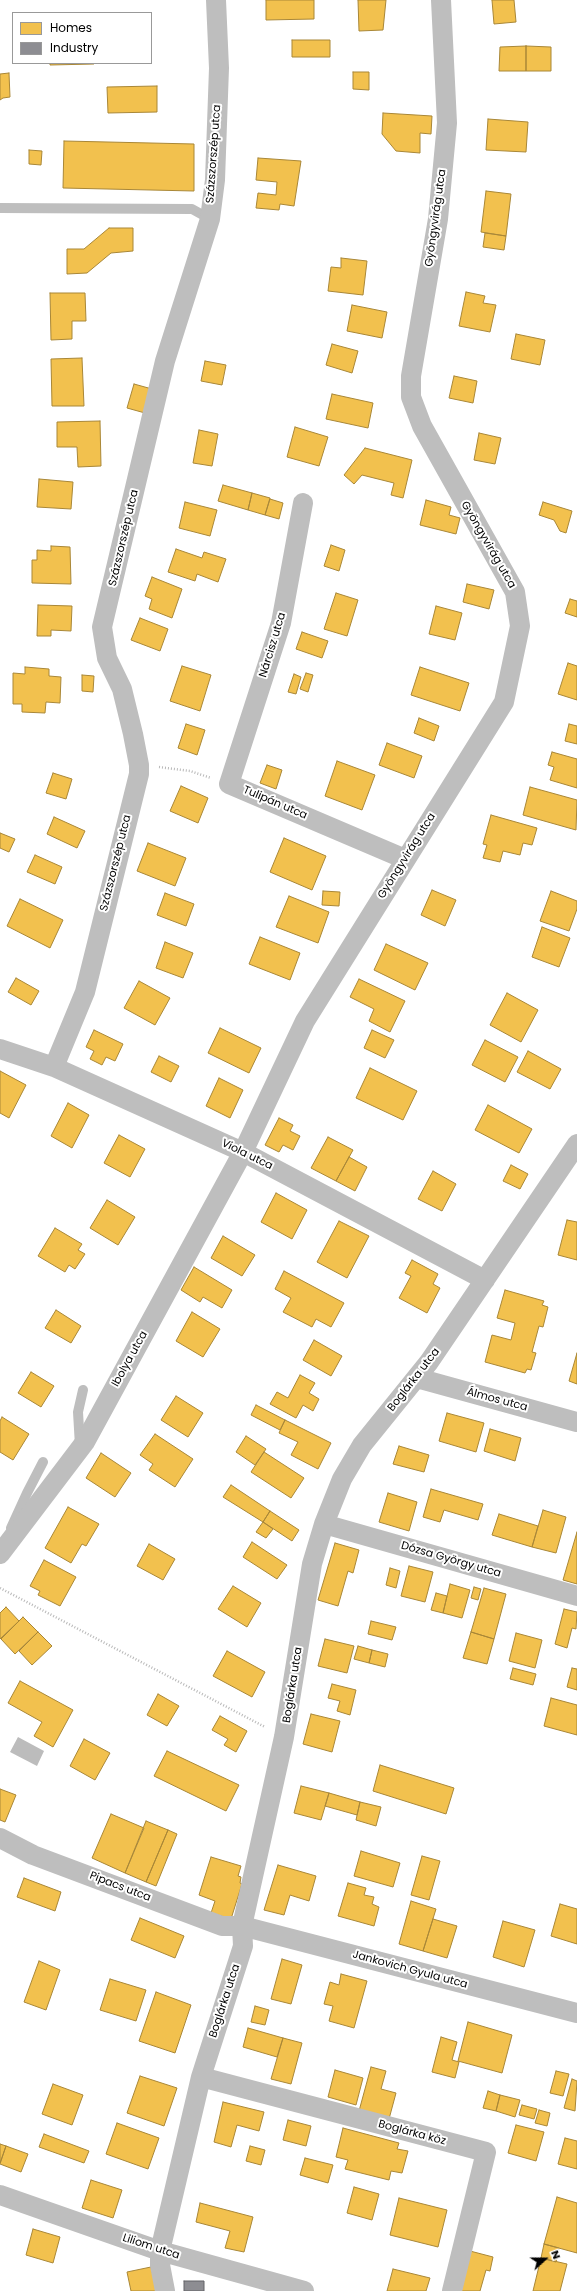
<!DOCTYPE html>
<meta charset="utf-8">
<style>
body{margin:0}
#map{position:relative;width:577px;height:2291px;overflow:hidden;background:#fff;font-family:Poppins,sans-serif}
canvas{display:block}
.legend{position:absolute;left:12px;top:12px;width:140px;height:52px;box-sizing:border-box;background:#fff;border:1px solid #999;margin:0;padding:5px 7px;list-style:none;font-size:12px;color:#000}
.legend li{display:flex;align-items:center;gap:8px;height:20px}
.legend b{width:20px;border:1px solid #999}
.north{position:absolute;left:525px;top:2239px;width:40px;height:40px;-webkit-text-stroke:3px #fff;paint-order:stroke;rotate:69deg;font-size:11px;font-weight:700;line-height:16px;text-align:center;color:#000}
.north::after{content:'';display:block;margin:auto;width:14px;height:18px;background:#000;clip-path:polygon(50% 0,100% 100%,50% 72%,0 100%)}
</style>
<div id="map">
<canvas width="577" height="2291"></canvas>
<ul class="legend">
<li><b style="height:11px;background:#f2c14e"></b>Homes</li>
<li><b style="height:11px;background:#8d8d92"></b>Industry</li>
</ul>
<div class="north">N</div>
</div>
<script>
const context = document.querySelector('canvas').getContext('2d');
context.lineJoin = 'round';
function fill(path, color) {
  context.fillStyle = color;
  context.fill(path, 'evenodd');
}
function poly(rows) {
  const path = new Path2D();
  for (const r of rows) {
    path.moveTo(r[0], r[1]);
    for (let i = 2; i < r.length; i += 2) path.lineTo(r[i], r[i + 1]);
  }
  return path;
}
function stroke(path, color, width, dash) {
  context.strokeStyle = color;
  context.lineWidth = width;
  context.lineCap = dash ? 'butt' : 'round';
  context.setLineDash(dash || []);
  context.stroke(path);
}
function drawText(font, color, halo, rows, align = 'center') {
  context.font = font + ' Poppins,sans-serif';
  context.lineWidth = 4;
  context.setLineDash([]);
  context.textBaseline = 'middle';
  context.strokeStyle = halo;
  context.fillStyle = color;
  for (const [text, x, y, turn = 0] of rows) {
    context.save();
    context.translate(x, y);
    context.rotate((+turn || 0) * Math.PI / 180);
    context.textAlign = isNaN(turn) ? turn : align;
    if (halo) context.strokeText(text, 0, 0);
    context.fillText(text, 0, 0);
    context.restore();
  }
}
const water = poly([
 [18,1737,44,1751,37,1766,10,1752]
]);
const homes = poly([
 [266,0,314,0,314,19,266,20,266,0],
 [358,0,386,0,383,30,359,31,358,0],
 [492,0,514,0,516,22,494,24,492,0],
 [292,40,330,40,330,57,292,57,292,40],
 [526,46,526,71,499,71,500,47,526,46],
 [526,46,551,47,551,71,526,71,526,46],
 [50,63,94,63,94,64,50,65,50,63],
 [353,72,369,72,369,90,353,89,353,72],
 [9,73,10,97,3,98,0,100,0,74,9,73],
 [157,86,157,112,108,113,107,87,157,86],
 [383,113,432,116,431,134,420,133,420,153,396,151,382,134,383,113],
 [488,119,528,122,526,152,486,150,488,119],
 [64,141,194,144,194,191,63,188,64,141],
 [29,150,42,151,41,165,29,164,29,150],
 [258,158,301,161,294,206,280,204,279,210,256,208,258,193,276,195,277,182,256,180,258,158],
 [486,191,511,194,506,236,481,232,486,191],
 [109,228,133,228,133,251,111,253,87,273,67,274,67,249,84,249,109,228],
 [485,233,506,236,504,250,483,247,485,233],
 [341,258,367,261,363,295,328,291,331,267,341,268,341,258],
 [466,292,485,296,483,303,496,305,490,332,459,326,466,292],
 [50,293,85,293,86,321,72,321,72,339,51,340,50,293],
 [352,305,387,312,382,338,347,331,352,305],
 [516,334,545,340,540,365,511,359,516,334],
 [332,344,358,351,352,373,326,365,332,344],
 [82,358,84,406,52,406,51,359,82,358],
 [205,361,226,365,222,385,201,381,205,361],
 [454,376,477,381,473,403,449,398,454,376],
 [134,384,152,389,145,413,127,408,134,384],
 [332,394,373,403,368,428,326,419,332,394],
 [100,421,101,466,78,467,77,447,57,447,57,422,100,421],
 [295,427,328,437,319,466,287,457,295,427],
 [199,430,218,434,212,466,193,463,199,430],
 [479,433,501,438,495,464,474,460,479,433],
 [365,448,412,460,403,498,391,495,394,483,362,475,354,484,344,475,365,448],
 [39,479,73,482,71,509,37,507,39,479],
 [223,485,252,493,248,510,218,501,223,485],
 [252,493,270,498,265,515,248,510,252,493],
 [270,499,283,503,279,519,265,515,270,499],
 [426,500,451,507,449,515,460,518,456,534,420,525,426,500],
 [185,502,217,510,210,536,179,528,185,502],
 [543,502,572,511,566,533,560,531,554,520,539,515,543,502],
 [331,545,345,550,339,571,324,566,331,545],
 [51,546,70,547,71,584,32,583,32,560,37,560,37,550,51,551,51,546],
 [176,549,202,558,204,552,226,559,218,582,197,574,195,581,168,572,176,549],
 [152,577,182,589,172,618,149,609,152,599,145,596,152,577],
 [467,584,494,590,489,609,463,602,467,584],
 [336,593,358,600,347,636,324,629,336,593],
 [570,599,577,601,577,617,565,613,570,599],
 [38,605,72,606,71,631,51,630,51,636,37,636,38,605],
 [436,606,462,613,455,640,429,634,436,606],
 [140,618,168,629,160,651,131,640,140,618],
 [302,632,328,641,322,658,296,649,302,632],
 [568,663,577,666,577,700,558,694,568,663],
 [182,666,211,675,200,711,170,701,182,666],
 [25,667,49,669,49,676,61,677,60,703,46,702,45,713,22,712,22,704,13,704,13,673,25,674,25,667],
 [420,667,469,683,460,711,411,695,420,667],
 [306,673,313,675,308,692,300,689,306,673],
 [294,674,301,677,296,694,288,692,294,674],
 [82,675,94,676,93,692,82,691,82,675],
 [419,718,439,726,434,741,414,733,419,718],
 [186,724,205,730,197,755,178,748,186,724],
 [569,724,577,726,577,744,565,741,569,724],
 [387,743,422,756,414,778,379,765,387,743],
 [552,752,577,759,577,788,550,780,554,767,548,765,552,752],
 [337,761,375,775,362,810,325,796,337,761],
 [267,765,282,770,276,789,260,783,267,765],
 [53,773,72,779,66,799,46,793,53,773],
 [181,786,208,798,198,823,170,811,181,786],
 [530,787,577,800,576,830,523,815,530,787],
 [491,815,537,828,532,845,523,843,520,855,503,851,500,862,483,858,487,845,483,844,491,815],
 [54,817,85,831,77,848,47,834,54,817],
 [0,833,15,839,9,852,0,848,0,833],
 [284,838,326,856,312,890,270,872,284,838],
 [148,843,186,858,175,886,137,871,148,843],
 [35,855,62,867,55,884,27,872,35,855],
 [432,890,456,900,445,926,421,915,432,890],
 [323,891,340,892,339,906,322,905,323,891],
 [551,891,577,901,577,909,569,931,540,921,551,891],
 [165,893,194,904,186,926,157,915,165,893],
 [289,896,329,912,318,943,276,927,289,896],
 [20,899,63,920,50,948,7,926,20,899],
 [542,927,570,938,559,967,532,957,542,927],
 [260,937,300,953,290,980,249,964,260,937],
 [165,942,193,953,183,978,156,968,165,942],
 [386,944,428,963,415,990,374,970,386,944],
 [16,978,39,991,31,1005,8,992,16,978],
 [359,979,405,1001,390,1032,369,1021,374,1009,350,997,359,979],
 [139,981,170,998,155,1025,124,1008,139,981],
 [507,993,538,1010,521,1042,490,1025,507,993],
 [220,1028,261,1048,249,1073,208,1053,220,1028],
 [94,1030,123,1044,115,1061,106,1057,102,1065,90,1059,94,1051,86,1047,94,1030],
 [372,1030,394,1040,385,1058,364,1048,372,1030],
 [485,1040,518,1057,505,1082,472,1065,485,1040],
 [528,1051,561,1069,550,1089,517,1072,528,1051],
 [159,1056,179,1066,171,1082,151,1072,159,1056],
 [370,1068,417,1091,403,1120,356,1098,370,1068],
 [0,1071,26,1085,9,1118,0,1113,0,1071],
 [219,1078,243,1090,230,1118,206,1106,219,1078],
 [68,1103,89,1115,72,1148,51,1136,68,1103],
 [488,1105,532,1129,519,1153,475,1130,488,1105],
 [279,1118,293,1125,290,1131,300,1136,293,1150,283,1145,279,1152,265,1145,279,1118],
 [119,1135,145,1149,130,1177,104,1163,119,1135],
 [328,1137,353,1150,336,1181,311,1168,328,1137],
 [349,1157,367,1167,355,1191,336,1181,349,1157],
 [511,1165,528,1174,520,1189,503,1181,511,1165],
 [433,1171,456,1184,442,1211,418,1199,433,1171],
 [276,1193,307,1210,292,1239,261,1222,276,1193],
 [107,1200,135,1217,118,1245,90,1228,107,1200],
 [567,1220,577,1222,577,1260,558,1255,567,1220],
 [339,1221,369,1236,347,1278,317,1262,339,1221],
 [55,1228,82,1244,78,1250,85,1254,75,1269,69,1265,65,1272,38,1256,55,1228],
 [223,1236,255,1255,242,1276,211,1258,223,1236],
 [412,1260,438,1274,433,1284,440,1288,427,1313,399,1298,411,1276,405,1273,412,1260],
 [194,1267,232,1290,222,1308,203,1297,200,1302,181,1290,194,1267],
 [284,1271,344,1303,331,1327,316,1319,312,1327,283,1312,291,1298,275,1289,284,1271],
 [505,1290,544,1301,542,1305,548,1307,543,1327,539,1326,532,1352,536,1353,531,1370,527,1369,525,1373,485,1362,492,1335,511,1340,515,1323,497,1318,505,1290],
 [56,1310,81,1326,71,1343,45,1328,56,1310],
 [192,1312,220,1329,203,1357,176,1341,192,1312],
 [314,1340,342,1356,331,1376,303,1360,314,1340],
 [577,1353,577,1384,569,1381,577,1353],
 [31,1372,54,1386,41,1407,18,1393,31,1372],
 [300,1375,315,1383,309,1393,319,1399,313,1411,303,1405,296,1418,270,1404,277,1392,288,1398,300,1375],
 [176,1396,203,1413,188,1437,161,1420,176,1396],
 [256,1405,285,1420,280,1430,251,1415,256,1405],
 [447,1413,484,1423,476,1452,439,1441,447,1413],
 [2,1417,29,1434,13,1460,0,1452,0,1421,2,1417],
 [285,1420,331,1443,318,1469,291,1455,298,1442,279,1433,285,1420],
 [490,1429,521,1438,515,1461,484,1451,490,1429],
 [155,1434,193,1459,175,1487,149,1470,153,1464,140,1455,155,1434],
 [246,1436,266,1449,255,1465,236,1452,246,1436],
 [399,1446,429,1455,424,1472,393,1464,399,1446],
 [264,1452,304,1478,291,1498,251,1472,264,1452],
 [101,1453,131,1473,115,1497,86,1478,101,1453],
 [231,1485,270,1511,263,1522,223,1497,231,1485],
 [431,1489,483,1504,478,1520,444,1510,440,1522,423,1517,431,1489],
 [388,1493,417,1502,409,1531,379,1522,388,1493],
 [68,1507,99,1524,86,1546,82,1544,71,1563,45,1548,68,1507],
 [543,1510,566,1517,556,1553,532,1547,543,1510],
 [270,1511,299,1530,292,1541,263,1522,270,1511],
 [499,1514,538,1526,532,1547,492,1535,499,1514],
 [263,1522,273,1529,266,1538,256,1532,263,1522],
 [577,1532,577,1584,563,1580,577,1532],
 [252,1542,287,1565,277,1579,243,1557,252,1542],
 [335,1543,359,1550,353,1573,348,1571,338,1606,318,1600,335,1543],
 [149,1544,175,1559,163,1580,137,1566,149,1544],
 [44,1560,76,1577,60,1606,38,1595,40,1591,30,1586,44,1560],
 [409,1566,433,1572,425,1602,401,1596,409,1566],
 [390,1568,400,1571,396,1588,386,1585,390,1568],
 [450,1584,470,1590,462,1618,443,1613,450,1584],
 [233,1586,261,1603,247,1627,218,1609,233,1586],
 [474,1587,481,1589,478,1600,471,1598,474,1587],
 [484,1588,506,1594,494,1639,471,1632,484,1588],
 [436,1593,447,1596,443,1613,431,1610,436,1593],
 [6,1607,19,1621,0,1639,0,1613,6,1607],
 [564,1609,577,1612,576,1629,572,1628,567,1648,555,1644,564,1609],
 [23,1617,38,1632,15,1654,1,1639,23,1617],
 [371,1621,396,1627,392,1640,368,1634,371,1621],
 [38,1632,52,1646,32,1665,19,1651,38,1632],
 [471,1632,494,1639,487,1664,463,1658,471,1632],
 [516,1633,542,1640,535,1668,509,1661,516,1633],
 [325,1639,354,1646,347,1673,318,1666,325,1639],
 [358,1646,372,1650,369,1663,354,1659,358,1646],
 [372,1650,388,1654,385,1667,369,1663,372,1650],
 [227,1651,265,1672,252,1697,213,1676,227,1651],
 [513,1668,536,1674,533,1685,510,1679,513,1668],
 [572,1668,577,1669,577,1690,567,1687,572,1668],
 [20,1681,73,1710,53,1747,34,1736,42,1722,8,1703,20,1681],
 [332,1684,356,1690,350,1715,337,1711,340,1701,328,1698,332,1684],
 [158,1694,179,1706,167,1726,147,1715,158,1694],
 [551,1698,577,1705,577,1735,544,1726,551,1698],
 [311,1714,340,1721,332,1752,303,1744,311,1714],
 [220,1716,247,1731,236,1752,224,1745,228,1739,212,1730,220,1716],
 [84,1739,110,1753,95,1780,70,1766,84,1739],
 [167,1751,239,1785,226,1811,154,1776,167,1751],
 [380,1765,454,1788,446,1814,373,1791,380,1765],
 [301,1786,329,1793,321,1820,294,1813,301,1786],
 [0,1789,16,1795,5,1822,0,1820,0,1789],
 [329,1793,360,1802,357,1815,325,1806,329,1793],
 [360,1802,381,1807,376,1826,356,1820,360,1802],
 [111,1814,144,1828,125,1873,92,1858,111,1814],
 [146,1821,168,1830,146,1882,125,1873,146,1821],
 [168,1830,177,1834,156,1886,146,1882,168,1830],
 [361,1851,400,1863,393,1887,354,1876,361,1851],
 [422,1856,440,1861,429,1900,411,1895,422,1856],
 [211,1857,241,1866,238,1876,241,1877,240,1883,242,1884,231,1919,211,1913,215,1901,199,1895,211,1857],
 [278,1865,316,1876,309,1901,290,1895,284,1915,264,1910,278,1865],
 [24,1878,61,1892,55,1911,17,1897,24,1878],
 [348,1883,366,1888,364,1895,374,1897,372,1904,379,1907,374,1926,338,1916,348,1883],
 [411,1901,436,1909,423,1951,399,1944,411,1901],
 [560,1904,577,1909,577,1944,551,1936,560,1904],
 [140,1918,184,1936,175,1958,131,1940,140,1918],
 [433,1919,457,1926,447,1958,423,1951,433,1919],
 [503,1921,535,1930,524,1967,493,1957,503,1921],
 [282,1959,302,1965,291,2004,271,1999,282,1959],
 [39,1961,60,1970,46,2010,24,2002,39,1961],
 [341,1974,367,1981,354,2028,329,2021,333,2006,324,2004,330,1982,339,1985,341,1974],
 [110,1979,146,1990,136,2021,100,2010,110,1979],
 [156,1992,191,2005,175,2053,139,2041,156,1992],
 [255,2006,269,2010,265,2025,251,2022,255,2006],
 [468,2022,512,2035,502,2073,458,2061,468,2022],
 [248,2028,283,2038,277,2057,243,2047,248,2028],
 [441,2037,457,2042,452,2060,459,2062,455,2078,432,2072,441,2037],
 [283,2038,302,2043,291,2084,271,2079,283,2038],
 [371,2067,386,2071,381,2089,396,2093,389,2119,359,2111,371,2067],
 [335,2070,363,2078,356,2105,328,2097,335,2070],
 [556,2071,569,2074,563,2096,550,2093,556,2071],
 [140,2076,177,2088,164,2126,127,2113,140,2076],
 [572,2079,577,2081,575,2111,564,2108,572,2079],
 [53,2084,83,2095,72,2125,42,2114,53,2084],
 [488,2091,500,2095,496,2111,483,2108,488,2091],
 [500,2095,520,2100,515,2117,496,2111,500,2095],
 [223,2102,264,2112,259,2131,237,2125,231,2147,214,2142,223,2102],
 [522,2105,537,2109,534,2119,519,2115,522,2105],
 [539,2110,550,2113,547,2126,535,2123,539,2110],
 [288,2120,311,2126,306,2146,283,2140,288,2120],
 [117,2123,159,2138,148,2169,106,2154,117,2123],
 [516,2125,544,2132,536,2161,508,2153,516,2125],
 [343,2128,399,2143,397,2149,408,2151,402,2173,391,2171,389,2180,345,2169,348,2160,336,2157,343,2128],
 [44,2134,89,2151,84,2163,39,2147,44,2134],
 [565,2138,577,2141,577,2169,558,2164,565,2138],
 [0,2144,6,2146,0,2163,0,2144],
 [6,2146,28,2154,21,2172,0,2164,6,2146],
 [250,2146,265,2150,261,2165,246,2161,250,2146],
 [305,2158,333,2165,328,2183,300,2175,305,2158],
 [91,2180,122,2190,113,2218,82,2208,91,2180],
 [354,2187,379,2194,372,2220,347,2213,354,2187],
 [557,2197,577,2203,577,2253,544,2244,557,2197],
 [399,2198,447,2210,438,2247,390,2235,399,2198],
 [200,2203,253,2217,244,2252,225,2248,230,2231,196,2222,200,2203],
 [33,2229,60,2237,53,2263,26,2255,33,2229],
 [544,2244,559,2248,556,2262,541,2258,544,2244],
 [470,2251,493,2257,490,2271,486,2270,480,2291,460,2291,470,2251],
 [541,2258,567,2264,560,2291,533,2291,541,2258],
 [151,2267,157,2291,131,2291,127,2272,151,2267],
 [393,2269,430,2278,426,2291,387,2291,393,2269]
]);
const industry = poly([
 [184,2281,204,2281,204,2291,184,2291,184,2281]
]);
const path = poly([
 [159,767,190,771,211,778],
 [0,1588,265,1727]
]);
const service = poly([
 [0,208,192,209,210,219],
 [80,1446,78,1412,83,1390],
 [11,1528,27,1493,43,1462]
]);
const minor = poly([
 [303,503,281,623,229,784,405,859],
 [0,1049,54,1067,243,1152,485,1280],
 [54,1067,85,992,139,774,139,765,133,734,122,689,107,658,102,627,165,361,210,219,215,180,219,68,216,0],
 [417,1378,577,1422],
 [324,1524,577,1596],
 [0,1554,85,1442,243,1152,305,1021,504,702,520,626,515,592,422,426,411,397,411,376,438,219,447,123,441,0],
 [0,1838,33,1855,222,1926,242,1926,577,2013],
 [201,2077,486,2152,452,2291],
 [0,2195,160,2251,304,2291],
 [165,2291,160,2265,160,2251,201,2077,243,1946,242,1926,284,1737,312,1564,324,1524,342,1479,362,1445,429,1362,577,1144]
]);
const streetNames = [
 ["Százszorszép utca",214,154,-86],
 ["Gyöngyvirág utca",436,218,-82],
 ["Százszorszép utca",124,538,-77],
 ["Gyöngyvirág utca",488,545,60],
 ["Nárcisz utca",273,645,-73],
 ["Tulipán utca",275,803,23],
 ["Gyöngyvirág utca",407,856,-58],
 ["Százszorszép utca",116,863,-76],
 ["Viola utca",247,1155,26],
 ["Ibolya utca",130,1359,-61],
 ["Boglárka utca",414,1380,-52],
 ["Álmos utca",497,1400,15],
 ["Dózsa György utca",451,1560,16],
 ["Boglárka utca",293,1685,-81],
 ["Pipacs utca",120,1887,21],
 ["Jankovich Gyula utca",410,1970,15],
 ["Boglárka utca",225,2001,-72],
 ["Boglárka köz",412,2133,15],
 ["Liliom utca",151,2247,18]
];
fill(water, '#bcbcbc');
fill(homes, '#f2c14e');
stroke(homes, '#a98737', 1);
fill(industry, '#8d8d92');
stroke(industry, '#636366', 1);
stroke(path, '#b8b8b8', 2.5, [1, 2]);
stroke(service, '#bebebe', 10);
stroke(minor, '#bebebe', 20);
drawText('11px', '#000', '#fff', streetNames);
</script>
